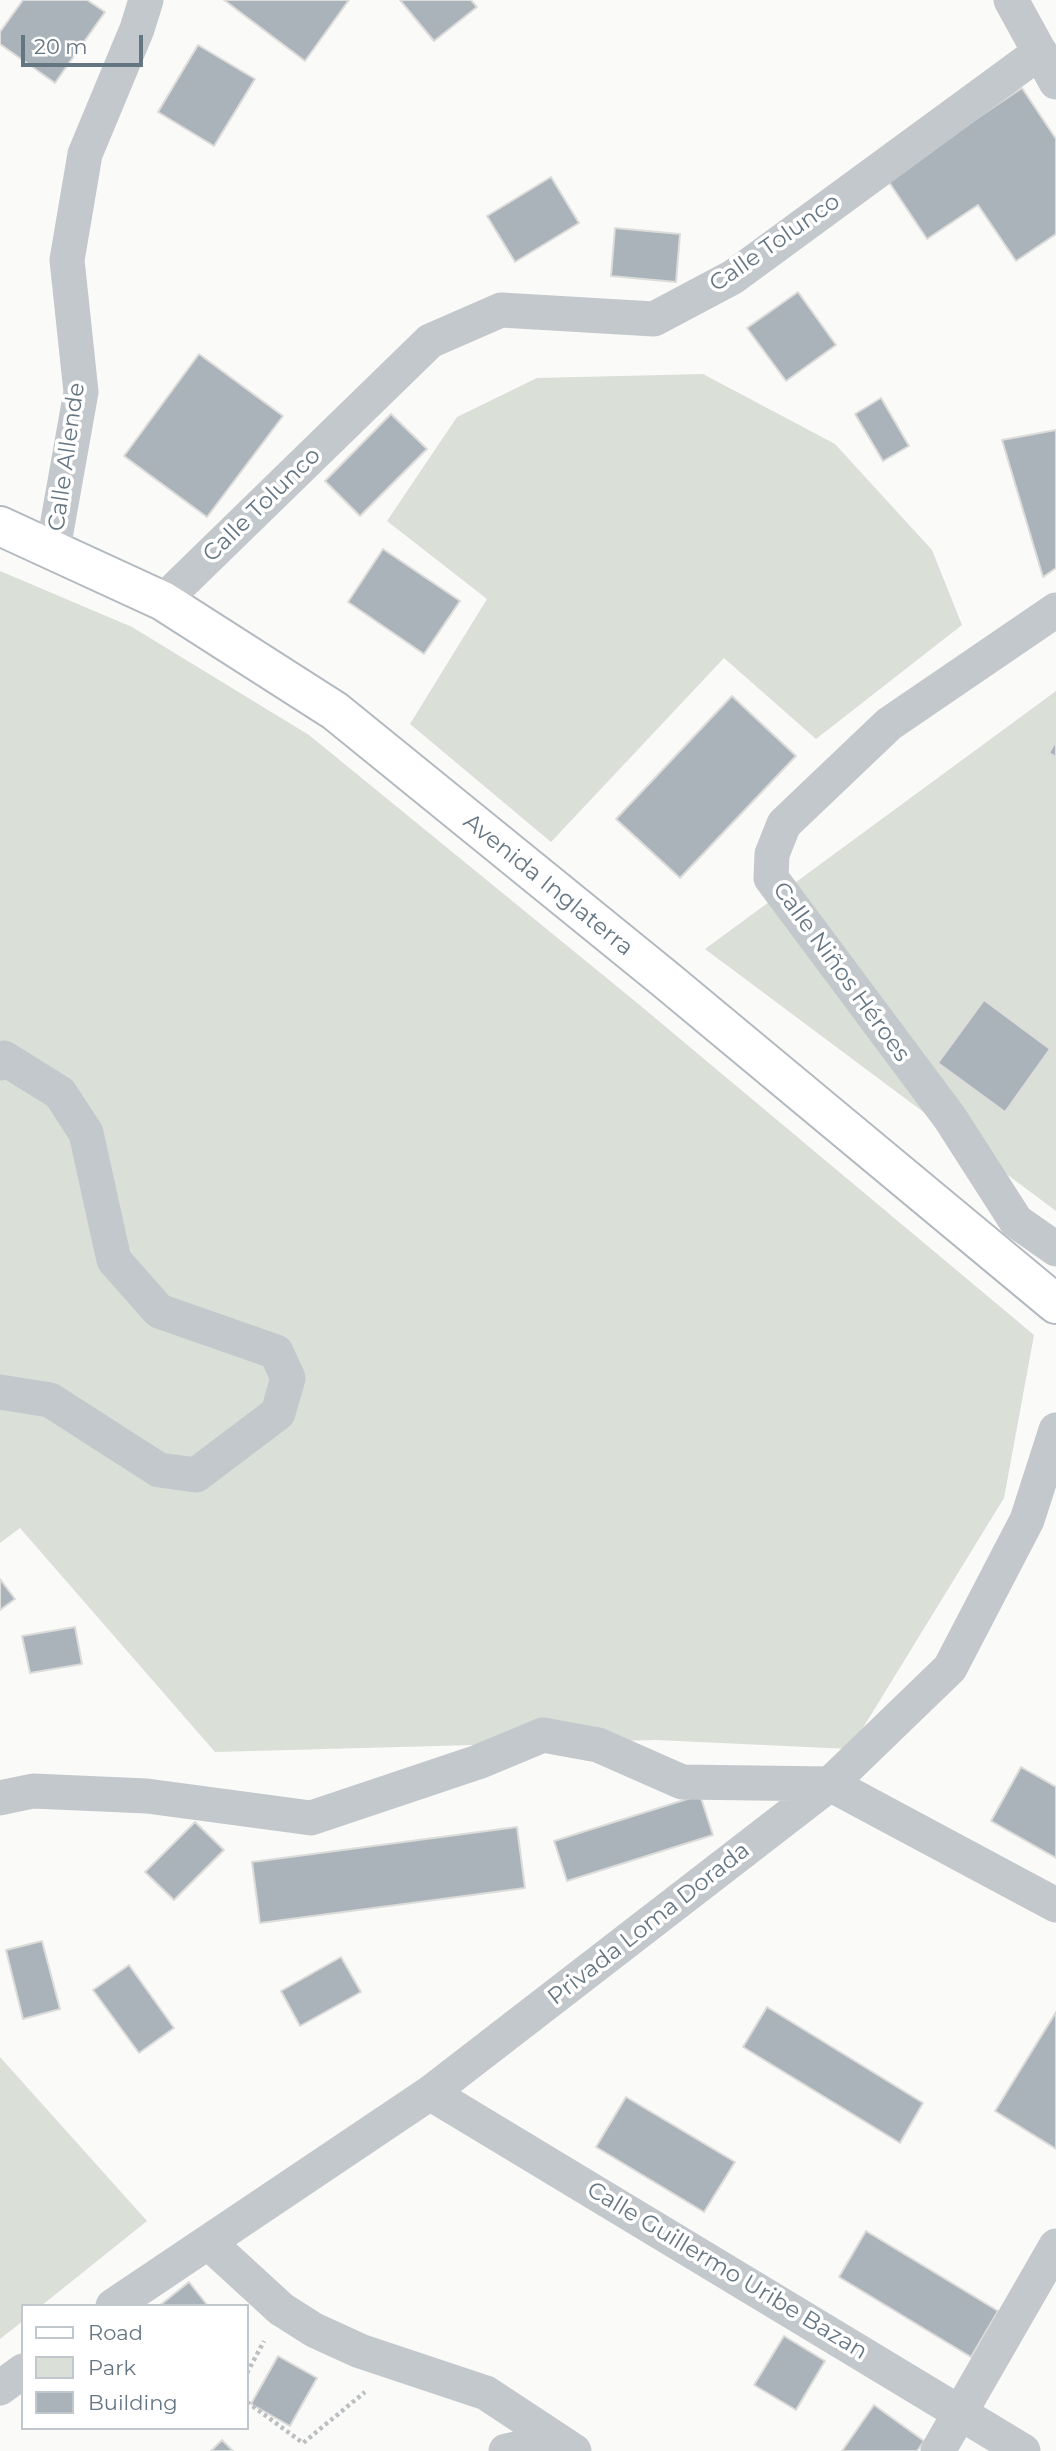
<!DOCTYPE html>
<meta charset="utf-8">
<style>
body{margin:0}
#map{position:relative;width:1056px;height:2451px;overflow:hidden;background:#fafaf8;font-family:Montserrat,sans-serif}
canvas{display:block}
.legend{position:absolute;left:21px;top:2304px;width:228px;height:126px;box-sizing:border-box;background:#fff;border:2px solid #c1c8cd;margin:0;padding:9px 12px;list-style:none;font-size:21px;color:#657683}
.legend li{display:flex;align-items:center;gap:14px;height:35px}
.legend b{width:35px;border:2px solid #c1c8cd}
.scale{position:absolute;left:21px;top:35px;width:122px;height:32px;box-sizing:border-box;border:4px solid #657683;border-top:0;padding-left:9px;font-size:21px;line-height:24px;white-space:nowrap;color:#657683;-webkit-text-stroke:5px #fff;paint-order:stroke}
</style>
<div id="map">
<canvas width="1056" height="2451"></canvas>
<ul class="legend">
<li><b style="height:9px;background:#fff"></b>Road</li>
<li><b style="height:19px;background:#dadfd7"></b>Park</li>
<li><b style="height:19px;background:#aab3b9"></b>Building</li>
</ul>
<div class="scale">20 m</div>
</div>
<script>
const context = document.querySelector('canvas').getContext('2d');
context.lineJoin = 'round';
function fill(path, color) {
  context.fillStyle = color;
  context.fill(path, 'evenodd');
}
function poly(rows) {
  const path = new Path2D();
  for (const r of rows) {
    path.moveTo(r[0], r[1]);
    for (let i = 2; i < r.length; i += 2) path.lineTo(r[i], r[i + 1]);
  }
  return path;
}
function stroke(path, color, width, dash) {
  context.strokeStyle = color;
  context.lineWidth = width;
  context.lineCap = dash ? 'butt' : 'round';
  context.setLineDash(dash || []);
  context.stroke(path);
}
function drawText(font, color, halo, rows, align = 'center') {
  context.font = font + ' Montserrat,sans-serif';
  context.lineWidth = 7;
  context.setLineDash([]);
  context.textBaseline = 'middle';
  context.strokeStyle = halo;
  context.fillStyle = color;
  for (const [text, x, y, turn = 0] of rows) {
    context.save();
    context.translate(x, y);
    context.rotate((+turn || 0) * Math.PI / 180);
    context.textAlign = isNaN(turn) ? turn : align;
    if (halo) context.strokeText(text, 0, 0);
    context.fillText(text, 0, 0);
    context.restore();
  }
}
const green = poly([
 [703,374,835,444,932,550,962,625,816,739,724,658,551,842,410,724,487,599,387,521,457,417,537,378],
 [0,571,132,627,309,735,636,1002,1034,1335,1004,1498,850,1749,656,1740,215,1752,20,1528,0,1543],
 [1056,691,1056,1211,705,949],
 [0,2057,147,2221,41,2306,23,2306,23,2321,0,2339]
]);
const building = poly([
 [23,0,87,0,105,12,55,83,0,44,0,32,23,0],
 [224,0,349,0,305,61,224,0],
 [400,0,471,0,477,7,434,41,400,0],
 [198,45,255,79,214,146,158,112,198,45],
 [1022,88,1056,139,1056,234,1016,261,978,205,927,239,887,179,1022,88],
 [551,177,579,223,515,262,487,216,551,177],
 [615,228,680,234,676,282,611,276,615,228],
 [798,292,836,345,786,381,747,328,798,292],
 [199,354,283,416,207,517,124,456,199,354],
 [881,398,909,446,883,461,855,414,881,398],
 [391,414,427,449,360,516,325,481,391,414],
 [1056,430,1056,568,1043,577,1002,440,1056,430],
 [383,549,460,601,424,654,348,602,383,549],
 [732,696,796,756,680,878,616,819,732,696],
 [1056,741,1056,757,1049,753,1056,741],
 [984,1000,1050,1049,1005,1112,938,1063,984,1000],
 [0,1579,15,1599,0,1610,0,1579],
 [75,1627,82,1664,30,1673,22,1636,75,1627],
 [1021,1767,1056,1787,1056,1858,991,1821,1021,1767],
 [700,1795,713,1835,567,1881,554,1841,700,1795],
 [195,1822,224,1850,174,1900,145,1872,195,1822],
 [517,1827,525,1888,260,1923,252,1862,517,1827],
 [42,1941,60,2009,23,2019,6,1950,42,1941],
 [341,1957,361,1992,300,2026,281,1991,341,1957],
 [129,1965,174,2028,139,2053,93,1990,129,1965],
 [767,2007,923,2103,900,2143,743,2047,767,2007],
 [1056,2012,1056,2149,995,2111,1056,2012],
 [626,2097,735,2162,704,2212,596,2147,626,2097],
 [866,2231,998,2311,971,2357,839,2277,866,2231],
 [189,2282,208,2306,159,2306,189,2282],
 [784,2336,825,2361,796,2410,754,2385,784,2336],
 [278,2356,317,2378,290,2426,251,2404,278,2356],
 [874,2405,924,2441,917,2451,842,2451,874,2405],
 [222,2440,233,2451,211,2451,222,2440]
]);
const path = poly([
 [247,2373,264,2341],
 [247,2402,303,2443,365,2392]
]);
const street = poly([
 [1011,0,1056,82],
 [53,549,81,392,67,260,85,154,137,29,146,0],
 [163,601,430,341,501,310,654,319,733,277,1040,52],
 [1056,610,889,724,784,824,772,854,771,878,950,1118,1016,1221,1056,1249],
 [0,1063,4,1058,60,1093,86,1133,114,1260,159,1311,276,1352,288,1378,278,1413,196,1475,159,1470,50,1400,0,1392],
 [0,1798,33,1791,147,1796,311,1818,478,1762,543,1735,598,1745,682,1782,830,1784,1056,1905],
 [430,2093,1023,2451],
 [208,2242,281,2309,314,2330,360,2351,486,2393,574,2451],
 [113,2306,430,2093,830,1784,950,1668,1027,1520,1056,1430],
 [0,2388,23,2371],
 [506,2451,529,2446,561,2451],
 [938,2451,1056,2246]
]);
const secondary = poly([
 [0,526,163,601,335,711,665,979,1056,1304]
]);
const streetNames = [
 ["Calle Tolunco",775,243,-35],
 ["Calle Allende",67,457,-82],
 ["Calle Tolunco",262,505,-44],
 ["Avenida Inglaterra",548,885,39],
 ["Calle Niños Héroes",841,972,54],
 ["Privada Loma Dorada",649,1924,-38],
 ["Calle Guillermo Uribe Bazan",727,2271,31]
];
fill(green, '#dadfd7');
fill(building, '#aab3b9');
stroke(building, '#dcdcda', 2);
stroke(secondary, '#b3babf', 42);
stroke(path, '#bbbfc2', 4.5, [3.5, 3.5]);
stroke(street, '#c3c8cc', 35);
stroke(secondary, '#fff', 38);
drawText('23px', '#657683', '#fff', streetNames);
</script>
